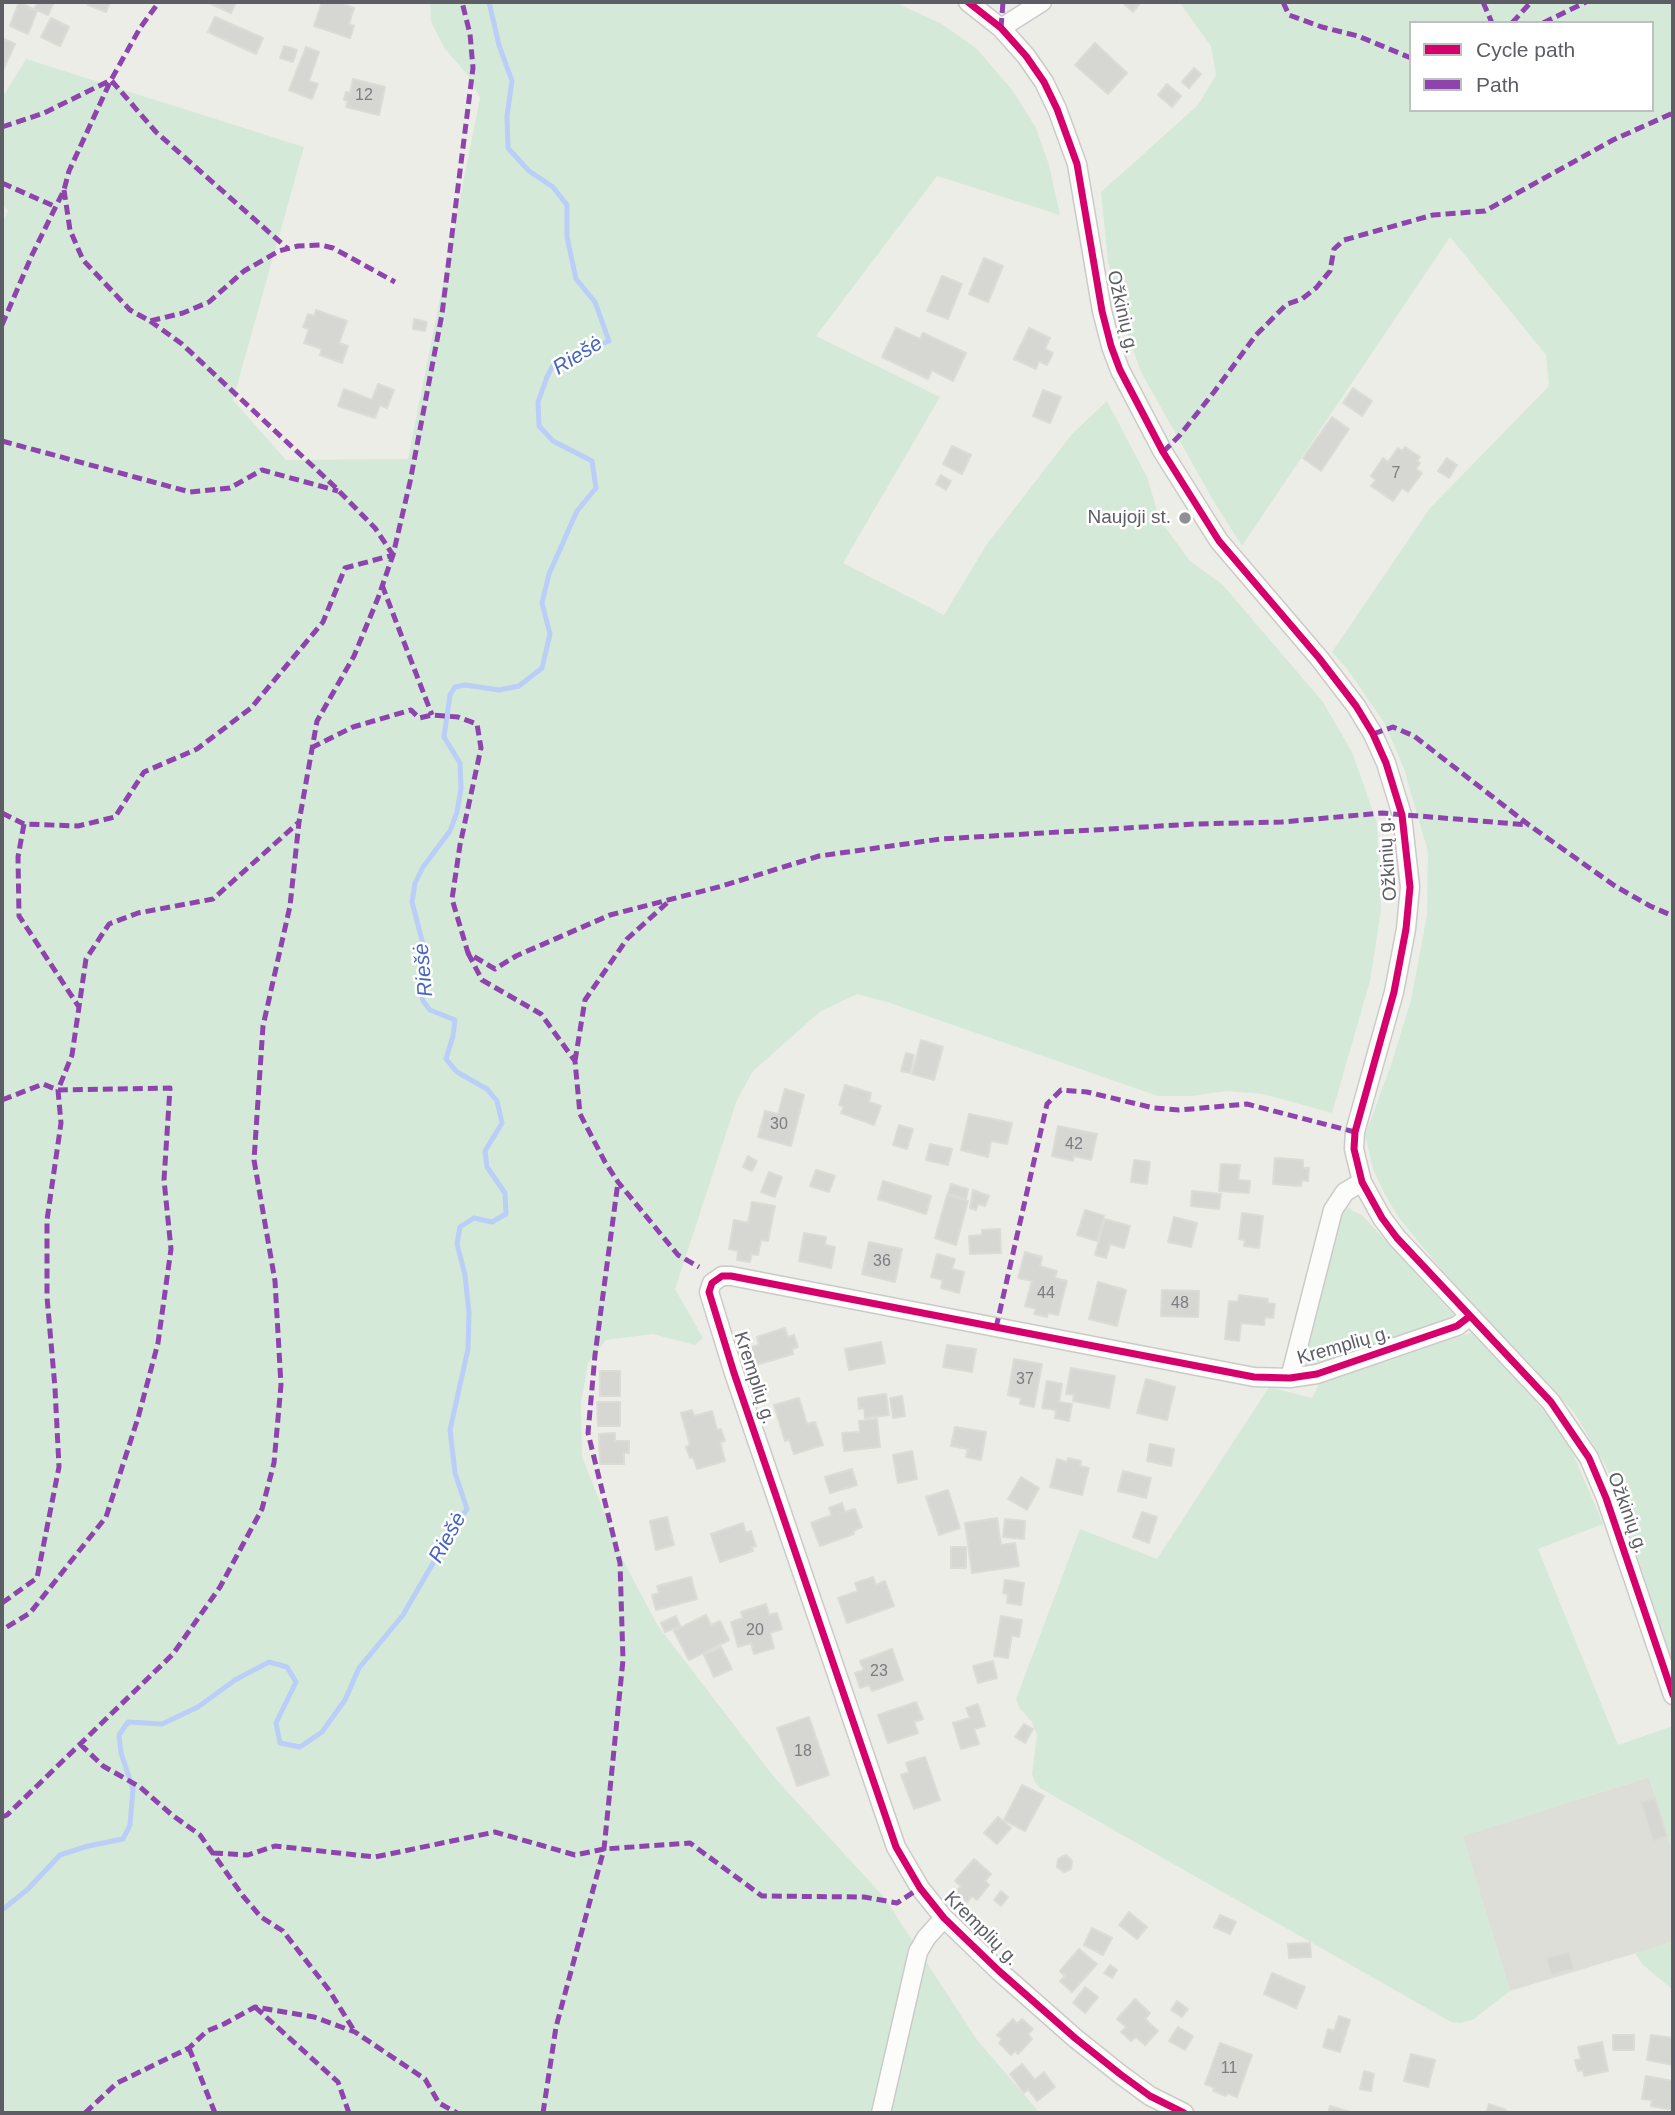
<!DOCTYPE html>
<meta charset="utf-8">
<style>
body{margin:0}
#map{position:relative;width:1675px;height:2115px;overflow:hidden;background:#edede7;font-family:Helvetica,sans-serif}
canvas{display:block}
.frame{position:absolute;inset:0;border:4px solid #5d5e65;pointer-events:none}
.legend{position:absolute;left:1409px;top:21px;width:245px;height:91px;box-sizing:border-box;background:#fff;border:2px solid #bebfc1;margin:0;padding:9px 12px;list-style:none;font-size:21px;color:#5d5e65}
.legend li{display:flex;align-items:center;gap:14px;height:35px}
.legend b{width:35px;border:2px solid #bebfc1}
</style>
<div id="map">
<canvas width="1675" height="2115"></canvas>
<div class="frame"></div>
<ul class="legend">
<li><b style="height:9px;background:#d6006c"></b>Cycle path</li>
<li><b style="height:9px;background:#8e44ad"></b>Path</li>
</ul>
</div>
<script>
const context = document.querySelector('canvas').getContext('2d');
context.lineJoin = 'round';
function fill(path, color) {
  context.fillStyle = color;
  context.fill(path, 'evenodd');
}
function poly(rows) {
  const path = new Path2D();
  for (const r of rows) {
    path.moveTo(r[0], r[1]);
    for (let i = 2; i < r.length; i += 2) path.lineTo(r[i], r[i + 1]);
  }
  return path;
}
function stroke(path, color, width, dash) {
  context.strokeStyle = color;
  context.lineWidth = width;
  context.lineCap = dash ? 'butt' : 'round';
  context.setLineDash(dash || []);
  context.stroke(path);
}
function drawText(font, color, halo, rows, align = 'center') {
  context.font = font + ' Helvetica,sans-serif';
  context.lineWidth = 5;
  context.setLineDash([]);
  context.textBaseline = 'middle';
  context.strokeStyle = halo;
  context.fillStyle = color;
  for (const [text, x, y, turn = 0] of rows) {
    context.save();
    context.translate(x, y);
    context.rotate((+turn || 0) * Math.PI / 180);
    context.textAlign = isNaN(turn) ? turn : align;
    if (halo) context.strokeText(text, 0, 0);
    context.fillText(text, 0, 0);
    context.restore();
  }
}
const industrial = poly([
 [1649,1777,1673,1854,1673,1942,1510,1991,1462,1836]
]);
const green = poly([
 [430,2,894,2,942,24,977,49,1013,91,1036,128,1049,165,1060,215,937,176,816,336,940,397,843,563,944,615,987,544,1072,434,1107,401,1147,477,1160,520,1189,560,1223,585,1323,702,1352,752,1377,823,1381,910,1370,981,1332,1113,1263,1094,1226,1091,1192,1096,1158,1096,887,1002,857,994,821,1011,753,1071,737,1100,675,1289,703,1338,695,1345,653,1334,606,1340,588,1363,581,1404,582,1457,625,1564,658,1626,774,1777,884,1897,977,2040,1040,2113,2,2113,2,223,8,211,2,204,2,98,26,59,304,147,233,400,286,460,408,459,480,98,467,74,445,49,431,22],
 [1179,2,1673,2,1673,1669,1617,1492,1605,1464,1573,1411,1445,1274,1399,1218,1384,1193,1373,1169,1365,1135,1390,1068,1411,1000,1427,915,1428,852,1404,769,1385,724,1348,670,1332,652,1430,508,1549,386,1546,355,1450,237,1242,546,1214,502,1141,372,1125,327,1108,261,1101,192,1198,105,1216,75,1211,46],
 [1411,23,1652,23,1652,110,1411,110],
 [1348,1208,1363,1216,1454,1315,1446,1323,1312,1369,1304,1364,1304,1355,1335,1221,1343,1211],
 [1473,1332,1555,1423,1571,1449,1603,1524,1538,1549,1618,1745,1673,1726,1673,1854,1649,1777,1463,1836,1510,1991,1474,2019,1461,2023,1451,2022,1040,1788,1035,1782,1032,1774,1037,1735,1032,1722,1020,1709,1016,1699,1080,1529,1157,1559,1269,1387,1312,1398,1319,1384],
 [1673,1942,1673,1990,1642,1964,1635,1953]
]);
const stream = poly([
 [2,1910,28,1889,60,1855,88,1846,123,1839,130,1825,133,1789,121,1753,119,1735,128,1722,162,1724,198,1707,235,1680,269,1662,287,1667,296,1682,276,1723,280,1743,300,1747,322,1732,345,1700,359,1668,403,1615,451,1532,467,1509,455,1473,450,1430,468,1349,469,1313,465,1275,457,1244,460,1227,474,1218,492,1222,506,1214,505,1193,487,1167,485,1151,502,1123,497,1101,487,1089,457,1072,446,1059,453,1036,455,1020,430,1010,423,1001,420,988,426,970,424,948,412,902,415,883,423,867,450,831,457,812,461,789,460,763,444,737,450,695,455,687,465,685,499,690,519,686,542,668,550,634,542,603,549,574,577,511,596,488,592,461,553,441,539,426,538,402,547,377,552,367,570,356,609,341,595,302,576,279,567,237,567,205,553,187,529,171,508,148,507,116,512,81,499,45,489,2]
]);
const building = poly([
 [19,2,37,11,28,34,10,26,19,2],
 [38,2,54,2,48,15,34,9,38,2],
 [90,2,110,2,106,12,88,5,90,2],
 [207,2,236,2,231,13,207,2],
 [322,2,339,2,354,8,349,24,354,26,350,38,314,26,322,2],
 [1122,2,1141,2,1133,12,1122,2],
 [215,17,263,38,256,54,208,32,215,17],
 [51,18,69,27,60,46,41,37,51,18],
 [2,38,15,44,4,68,2,67,2,38],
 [1095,43,1127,73,1108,94,1075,65,1095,43],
 [284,46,297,50,293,62,280,58,284,46],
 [306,47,319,52,309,81,318,84,312,99,289,90,306,47],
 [1194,68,1201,74,1189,88,1182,82,1194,68],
 [353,79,385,87,379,115,346,107,348,101,344,100,346,92,350,93,353,79],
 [1167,84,1181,96,1172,107,1158,95,1167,84],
 [984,258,1003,266,988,302,969,294,984,258],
 [942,276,962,284,948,319,927,311,942,276],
 [316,310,347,321,339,343,348,346,342,363,320,355,322,349,304,343,309,329,303,327,308,314,314,316,316,310],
 [414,319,427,322,425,331,413,329,414,319],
 [896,328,920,339,923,333,966,353,953,381,932,370,928,379,882,357,896,328],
 [1029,328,1050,338,1045,349,1053,353,1047,365,1039,361,1036,369,1014,359,1029,328],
 [378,384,394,390,387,408,380,405,375,418,338,406,344,389,372,400,378,384],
 [1353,388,1372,401,1362,416,1343,403,1353,388],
 [1043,390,1061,397,1050,423,1033,416,1043,390],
 [1332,417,1349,429,1321,471,1303,458,1332,417],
 [952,446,971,455,962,474,943,464,952,446],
 [1405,447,1420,457,1417,461,1420,463,1416,469,1422,473,1408,492,1402,488,1393,501,1371,486,1376,480,1371,476,1383,458,1388,462,1398,448,1402,451,1405,447],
 [1447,458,1457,465,1449,478,1438,471,1447,458],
 [941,475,951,481,946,490,936,484,941,475],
 [921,1040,943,1047,934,1080,912,1074,921,1040],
 [906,1053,914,1055,910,1073,901,1071,906,1053],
 [845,1085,871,1093,869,1102,881,1106,874,1125,841,1113,844,1107,839,1105,845,1085],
 [785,1089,804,1095,791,1146,758,1137,765,1111,778,1114,785,1089],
 [969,1114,1012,1123,1007,1144,991,1141,988,1157,961,1150,969,1114],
 [899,1125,913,1129,907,1149,893,1145,899,1125],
 [1058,1126,1097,1134,1091,1160,1074,1156,1073,1161,1052,1156,1058,1126],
 [930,1144,952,1149,948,1165,926,1160,930,1144],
 [748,1156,757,1161,752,1171,743,1167,748,1156],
 [1275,1158,1303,1160,1303,1168,1309,1168,1308,1181,1302,1180,1301,1186,1273,1184,1275,1158],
 [1134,1160,1150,1162,1147,1184,1131,1182,1134,1160],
 [1221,1164,1240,1165,1238,1180,1250,1181,1249,1193,1219,1191,1221,1164],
 [816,1170,835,1176,829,1192,810,1186,816,1170],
 [769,1172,782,1177,775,1197,761,1192,769,1172],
 [883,1181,931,1196,926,1214,878,1199,883,1181],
 [951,1184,968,1189,966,1199,948,1194,951,1184],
 [973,1190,989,1196,985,1206,978,1204,976,1210,970,1208,973,1190],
 [1192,1191,1221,1194,1219,1209,1191,1206,1192,1191],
 [947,1195,968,1201,956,1245,935,1238,947,1195],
 [752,1202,775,1206,768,1241,761,1240,758,1255,752,1254,750,1262,737,1260,738,1251,729,1249,734,1220,748,1223,752,1202],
 [1085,1210,1104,1216,1097,1241,1077,1235,1085,1210],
 [1242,1213,1263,1216,1259,1248,1244,1246,1245,1240,1239,1239,1242,1213],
 [1174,1217,1197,1223,1191,1247,1168,1242,1174,1217],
 [1105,1219,1130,1226,1124,1248,1110,1244,1106,1258,1095,1255,1105,1219],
 [1000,1229,1001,1253,970,1254,969,1236,982,1235,982,1230,1000,1229],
 [804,1233,826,1237,825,1245,835,1247,831,1268,799,1261,804,1233],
 [869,1242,902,1249,895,1282,862,1274,869,1242],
 [1025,1252,1042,1257,1040,1266,1057,1271,1055,1278,1067,1281,1058,1315,1048,1313,1047,1317,1034,1314,1036,1309,1025,1306,1032,1281,1018,1278,1025,1252],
 [937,1254,955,1259,952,1269,964,1272,959,1293,941,1288,943,1280,931,1277,937,1254],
 [1098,1282,1126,1290,1117,1326,1089,1319,1098,1282],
 [1162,1290,1199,1291,1198,1317,1161,1316,1162,1290],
 [1239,1295,1268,1299,1267,1303,1275,1304,1273,1318,1265,1317,1264,1325,1241,1323,1239,1341,1225,1339,1229,1301,1238,1302,1239,1295],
 [785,1328,788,1337,794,1335,798,1347,792,1349,793,1354,756,1365,751,1347,759,1345,757,1337,785,1328],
 [881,1342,885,1363,849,1370,845,1349,881,1342],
 [947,1345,976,1349,972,1372,943,1367,947,1345],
 [1014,1359,1042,1364,1034,1407,1020,1404,1021,1398,1008,1395,1014,1359],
 [1071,1368,1115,1376,1109,1408,1073,1401,1074,1395,1066,1394,1071,1368],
 [600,1371,620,1371,620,1396,600,1396,600,1371],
 [1146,1379,1175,1387,1167,1420,1137,1413,1146,1379],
 [1047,1381,1062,1384,1059,1402,1072,1404,1069,1421,1055,1418,1056,1410,1042,1408,1047,1381],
 [886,1394,889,1415,865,1418,864,1408,859,1409,858,1398,886,1394],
 [902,1396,905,1416,893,1418,890,1398,902,1396],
 [799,1398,807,1424,815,1422,823,1445,794,1454,789,1439,785,1441,774,1405,799,1398],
 [597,1402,620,1402,620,1426,598,1426,597,1402],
 [692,1410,694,1416,712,1411,717,1430,721,1429,725,1441,720,1442,725,1461,697,1469,693,1457,690,1458,686,1447,690,1445,681,1413,692,1410],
 [877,1419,880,1447,844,1451,842,1433,860,1432,859,1421,877,1419],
 [955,1427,986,1432,981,1460,966,1457,968,1449,951,1446,955,1427],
 [615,1433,615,1441,629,1441,629,1453,624,1453,624,1464,600,1464,599,1434,615,1433],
 [1150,1444,1174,1449,1171,1466,1147,1461,1150,1444],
 [912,1451,917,1479,898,1483,893,1455,912,1451],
 [1068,1458,1081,1461,1080,1466,1089,1468,1082,1495,1050,1487,1057,1459,1067,1462,1068,1458],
 [852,1469,857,1485,830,1493,825,1477,852,1469],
 [1123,1471,1151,1478,1146,1498,1118,1491,1123,1471],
 [1021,1477,1039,1488,1027,1510,1008,1499,1021,1477],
 [948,1490,960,1528,939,1535,926,1497,948,1490],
 [842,1503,845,1512,855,1509,862,1527,853,1531,854,1534,820,1546,811,1523,832,1515,829,1508,842,1503],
 [1142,1512,1157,1517,1149,1543,1133,1537,1142,1512],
 [667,1517,674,1545,656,1550,650,1521,667,1517],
 [997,1518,1001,1545,1015,1543,1019,1566,972,1573,965,1523,997,1518],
 [1005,1519,1025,1521,1024,1539,1003,1537,1005,1519],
 [743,1523,746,1533,751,1531,756,1546,751,1547,753,1551,720,1562,711,1534,743,1523],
 [951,1547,966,1547,966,1568,951,1568,951,1547],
 [691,1577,697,1599,656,1610,652,1595,659,1593,657,1586,691,1577],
 [873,1577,876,1585,885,1581,894,1606,847,1623,838,1598,858,1591,855,1583,873,1577],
 [1005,1580,1024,1583,1021,1605,1007,1603,1008,1594,1003,1593,1005,1580],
 [766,1604,769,1615,777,1613,782,1629,770,1633,774,1648,754,1654,751,1643,738,1647,731,1622,743,1618,741,1612,766,1604],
 [706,1615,711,1625,720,1621,729,1640,689,1660,674,1631,706,1615],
 [676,1616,680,1626,665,1632,661,1623,676,1616],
 [1001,1616,1022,1620,1019,1637,1012,1635,1008,1658,994,1656,1001,1616],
 [721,1647,732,1669,714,1677,704,1655,721,1647],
 [892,1649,903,1680,872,1691,869,1685,860,1688,855,1673,864,1670,860,1661,892,1649],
 [993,1661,997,1678,978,1683,973,1666,993,1661],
 [916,1702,923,1719,914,1722,918,1733,888,1743,878,1715,916,1702],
 [978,1704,985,1726,974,1729,979,1744,961,1749,953,1723,970,1718,966,1708,978,1704],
 [809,1717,829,1775,797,1786,777,1728,809,1717],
 [1024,1724,1033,1729,1025,1743,1015,1737,1024,1724],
 [925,1757,940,1800,914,1809,901,1775,909,1772,906,1763,925,1757],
 [1022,1785,1044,1796,1025,1831,1004,1820,1022,1785],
 [1655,1798,1667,1836,1653,1841,1641,1802,1655,1798],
 [998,1817,1011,1828,997,1844,984,1833,998,1817],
 [1066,1855,1072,1861,1071,1869,1064,1872,1057,1867,1058,1859,1066,1855],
 [974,1859,991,1874,985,1881,989,1885,977,1900,972,1896,967,1902,956,1892,961,1886,955,1881,974,1859],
 [1001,1891,1008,1897,1001,1906,994,1900,1001,1891],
 [1129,1912,1147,1927,1137,1939,1119,1925,1129,1912],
 [1220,1915,1236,1922,1230,1934,1214,1927,1220,1915],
 [1092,1928,1112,1938,1103,1955,1084,1945,1092,1928],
 [1310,1943,1311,1957,1289,1958,1288,1944,1310,1943],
 [1079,1949,1097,1964,1072,1992,1060,1981,1065,1976,1060,1971,1079,1949],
 [1569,1952,1574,1969,1551,1975,1546,1958,1569,1952],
 [1110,1965,1117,1970,1112,1978,1104,1973,1110,1965],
 [1272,1973,1305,1987,1296,2008,1264,1994,1272,1973],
 [1085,1987,1098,1997,1085,2013,1073,2003,1085,1987],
 [1135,1999,1150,2013,1145,2019,1158,2031,1145,2045,1136,2037,1131,2041,1121,2032,1126,2027,1117,2019,1135,1999],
 [1177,2001,1188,2009,1182,2017,1171,2010,1177,2001],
 [1339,2016,1350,2020,1340,2052,1323,2047,1328,2029,1334,2031,1339,2016],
 [1013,2019,1017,2024,1022,2019,1033,2029,1028,2034,1032,2039,1018,2054,1015,2051,1011,2055,999,2043,1002,2039,997,2035,1013,2019],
 [1178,2027,1193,2036,1185,2050,1169,2041,1178,2027],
 [1613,2035,1634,2035,1634,2050,1613,2050,1613,2035],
 [1651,2035,1673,2038,1673,2065,1647,2060,1651,2035],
 [1602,2042,1608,2071,1584,2076,1583,2070,1578,2071,1575,2060,1581,2059,1578,2047,1602,2042],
 [1220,2043,1252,2055,1237,2097,1227,2093,1226,2096,1213,2091,1215,2088,1205,2084,1220,2043],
 [1411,2054,1435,2060,1428,2087,1404,2081,1411,2054],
 [1022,2064,1035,2080,1044,2072,1055,2087,1037,2101,1028,2089,1024,2093,1010,2074,1022,2064],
 [1364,2071,1374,2074,1371,2091,1360,2089,1364,2071],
 [1646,2076,1673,2081,1673,2110,1651,2106,1652,2100,1642,2099,1646,2076],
 [1489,2104,1506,2110,1505,2113,1486,2113,1489,2104],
 [1330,2106,1354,2113,1328,2113,1330,2106]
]);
const street = poly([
 [968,2,1001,28,1026,56,1044,82,1057,109,1077,164,1102,311,1111,346,1120,370,1163,452,1219,541,1319,658,1356,706,1373,734,1386,763,1402,815,1410,887,1406,929,1394,992,1355,1132,1354,1149,1362,1182,1382,1218,1397,1238,1551,1402,1589,1458,1606,1498,1673,1695],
 [1001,28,1042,2],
 [1290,1378,1333,1210,1345,1192,1362,1182],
 [881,2113,918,1952,926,1938,944,1918],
 [1184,2113,1150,2096,1120,2074,1075,2038,999,1971,944,1918,920,1888,896,1847,734,1373,709,1292,712,1283,722,1276,731,1276,1254,1377,1290,1378,1317,1374,1457,1326,1470,1316]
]);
const quiet = poly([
 [1283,2,1289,15,1322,27,1358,36,1411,58],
 [1483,2,1492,23],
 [1512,23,1531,2],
 [1543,23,1586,2],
 [1001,28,1003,2],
 [2,127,44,113,111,80,156,132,288,249],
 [2,183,56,207],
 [64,190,70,230,83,260,130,310,150,321,183,313,209,302,244,271,279,251,298,246,321,245,333,248,395,282],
 [150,321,182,344,334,486,375,528,393,555],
 [2,325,32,255,64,190,69,171,111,80,140,28,159,2],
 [2,441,190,492,230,488,262,470,338,491],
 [1163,452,1180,435,1214,392,1256,335,1287,304,1302,299,1316,288,1330,271,1334,249,1344,240,1433,215,1485,211,1613,140,1673,113],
 [382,585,432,715],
 [1373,734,1393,727,1414,736,1529,825,1615,886,1650,906,1673,916],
 [311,748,353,727,411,710,419,718,432,715,458,717,477,724,481,748,460,845,452,899,468,953,495,969,516,956,610,915,722,886,819,856,941,839,1195,824,1282,822,1382,813,1529,825],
 [2,813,24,824,78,826,115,817,144,772,197,749,251,708,323,622,345,568,393,555],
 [24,824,18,857,19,916,79,1007],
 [468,953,482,980,541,1014,575,1061,580,1114,605,1162,618,1182,678,1255,699,1267],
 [575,1061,585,1000,627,939,667,903],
 [2,1100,43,1084,58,1090,170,1088,164,1180,171,1249,158,1343,138,1418,106,1517,30,1613,2,1630],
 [996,1328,1047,1104,1061,1090,1087,1092,1154,1108,1179,1110,1247,1104,1355,1132],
 [2,1603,37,1578,59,1467,55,1388,47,1297,47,1220,61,1123,58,1090,72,1055,86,959,109,924,138,913,213,899,299,822],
 [80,1744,103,1766,140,1787,172,1815,200,1835,243,1896,261,1917,283,1931,329,1990,355,2032],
 [2,1817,7,1815,173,1654,220,1587,262,1509,274,1463,281,1385,275,1281,254,1160,263,1026,290,906,299,822,317,721,354,656,378,598,393,555,410,482,442,314,473,68,470,34,462,2],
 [213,1853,248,1855,275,1846,375,1857,495,1832,575,1855,604,1849,690,1843,762,1896,864,1897,897,1903,920,1888],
 [255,2007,338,2082,349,2113],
 [189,2048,215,2113],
 [85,2113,117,2083,189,2048,207,2031,224,2024,255,2007,314,2017,355,2032,425,2079,439,2103,457,2113],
 [543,2113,556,2027,604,1849,623,1660,620,1563,588,1433,595,1355,618,1182]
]);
const cycleway = poly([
 [968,2,1001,28,1026,56,1044,82,1057,109,1077,164,1102,311,1111,346,1120,370,1163,452,1219,541,1319,658,1356,706,1373,734,1386,763,1402,815,1410,887,1406,929,1394,992,1355,1132,1354,1149,1362,1182,1382,1218,1397,1238,1551,1402,1589,1458,1606,1498,1673,1695],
 [1184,2113,1150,2096,1120,2074,1075,2038,999,1971,944,1918,920,1888,896,1847,734,1373,709,1292,712,1283,722,1276,731,1276,1254,1377,1290,1378,1317,1374,1457,1326,1470,1316]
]);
const markers = [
 [1185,518,7,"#8f9092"]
];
const numberNames = [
 ["12",364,96],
 ["7",1396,474],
 ["30",779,1125],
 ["42",1074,1145],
 ["36",882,1262],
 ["44",1046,1294],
 ["48",1180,1304],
 ["37",1025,1380],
 ["20",755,1631],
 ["23",879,1672],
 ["18",803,1752],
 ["11",1229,2069]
];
const streetNames = [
 ["Ožkinių g.",1122,312,77],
 ["Ožkinių g.",1388,859,-94],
 ["Kremplių g.",1344,1346,-16],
 ["Kremplių g.",754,1378,72],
 ["Ožkinių g.",1627,1513,70],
 ["Kremplių g.",981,1929,45]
];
const poiNames = [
 ["Naujoji st.",1171,518]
];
const waterNames = [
 ["Riešė",578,356,-32],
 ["Riešė",424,970,-95],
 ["Riešė",448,1538,-61]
];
fill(industrial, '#deded8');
fill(green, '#d5e9d8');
stroke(stream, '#bbcef7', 5);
fill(building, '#d6d6d2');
stroke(building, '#dcdcd6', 2);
stroke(street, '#cacbc9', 21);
stroke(street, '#fcfcfb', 18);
stroke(quiet, '#8e44ad', 5, [10, 5]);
stroke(cycleway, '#d6006c', 7);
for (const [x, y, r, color] of markers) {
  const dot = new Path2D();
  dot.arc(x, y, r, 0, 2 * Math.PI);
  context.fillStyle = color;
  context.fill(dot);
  stroke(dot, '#fff', 2.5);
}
drawText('16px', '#7c7c81', null, numberNames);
drawText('19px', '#5d5e65', '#fff', streetNames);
drawText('19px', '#5d5e65', '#fff', poiNames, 'right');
drawText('italic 21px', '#4764c2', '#fff', waterNames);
</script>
